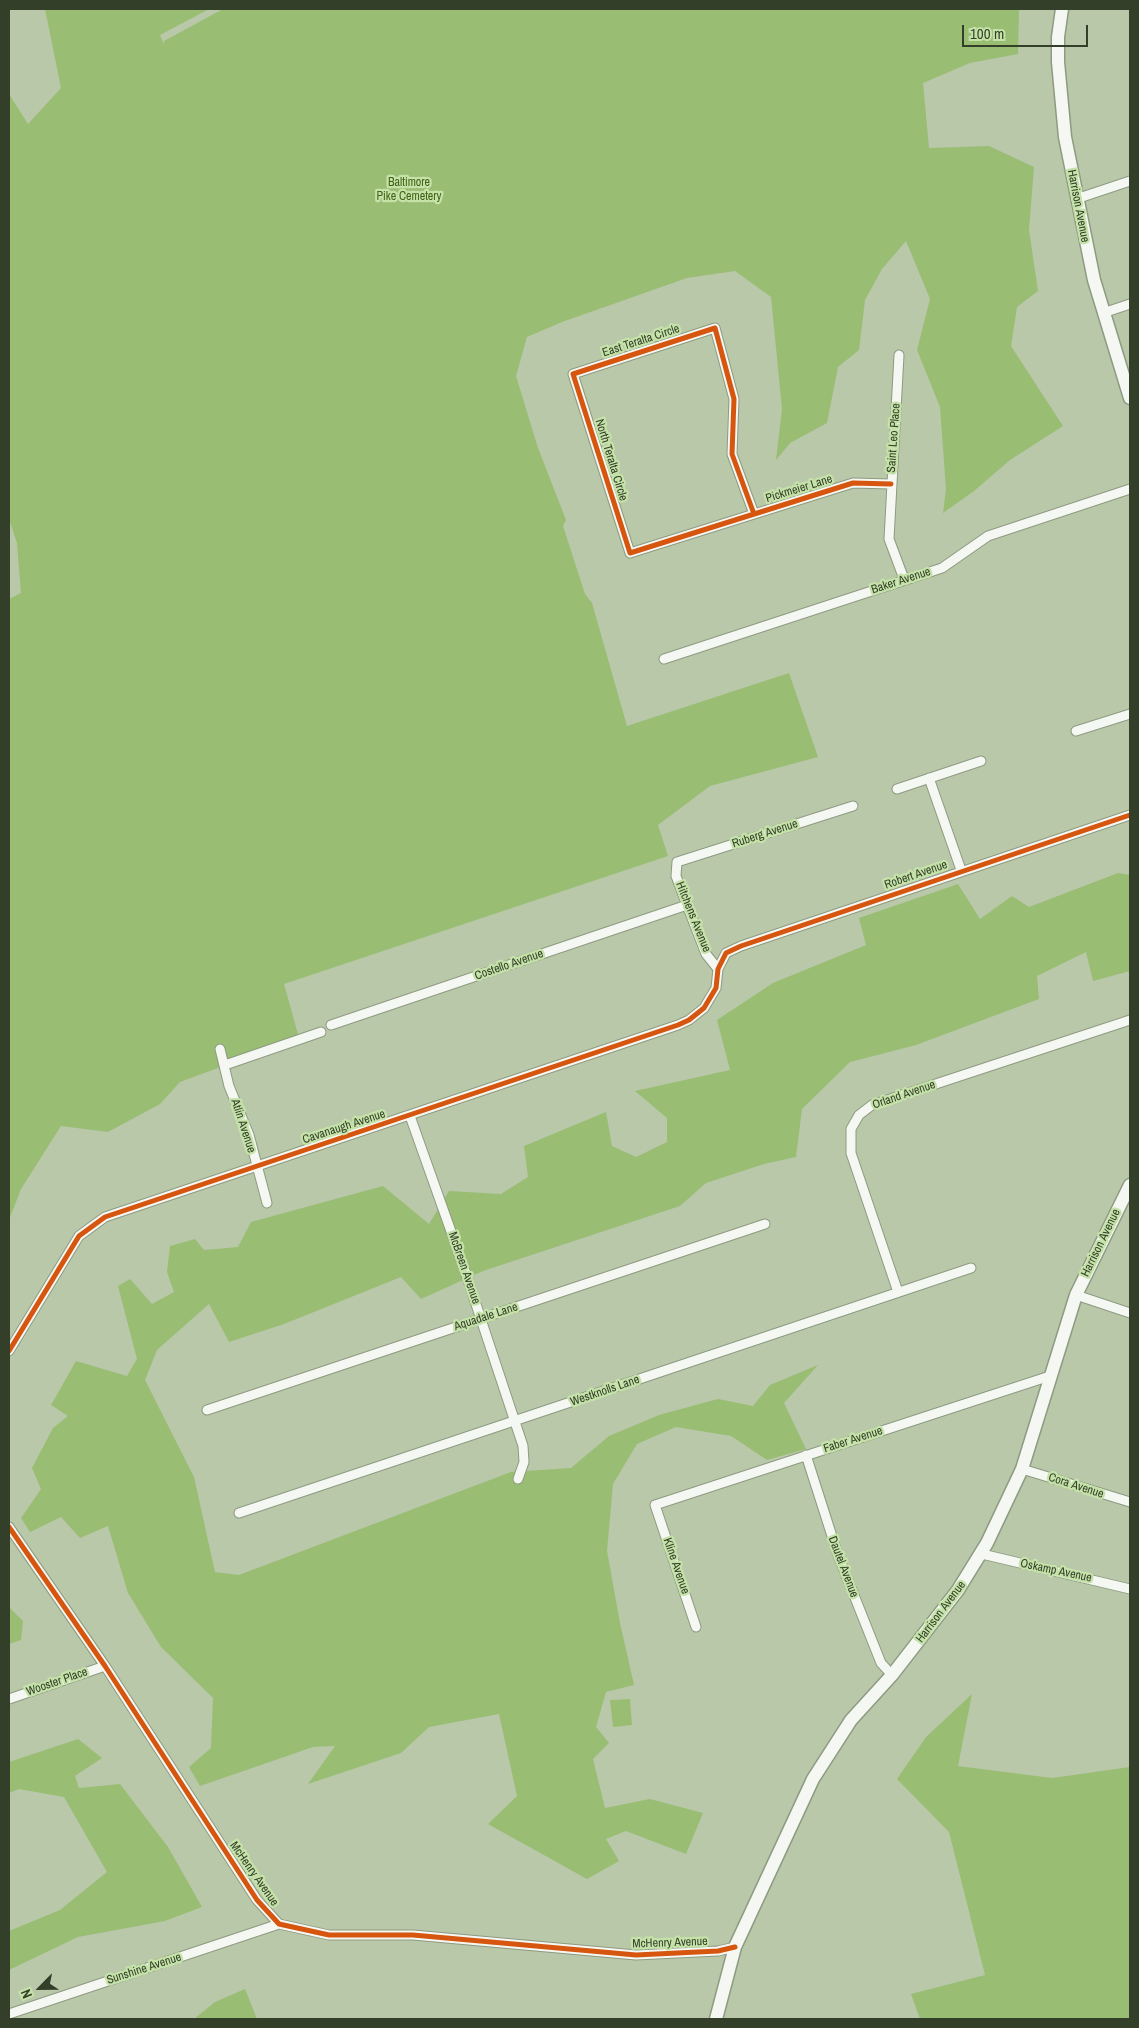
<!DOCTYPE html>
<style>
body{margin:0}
#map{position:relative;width:1139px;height:2028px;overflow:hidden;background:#b8c8a9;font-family:"Archivo Narrow",sans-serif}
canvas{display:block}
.frame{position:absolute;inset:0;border:10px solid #333f28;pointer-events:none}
.north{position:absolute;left:15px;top:1963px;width:50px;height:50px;-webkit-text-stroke:4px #c5e2a9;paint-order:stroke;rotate:247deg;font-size:14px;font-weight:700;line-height:20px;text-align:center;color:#333f28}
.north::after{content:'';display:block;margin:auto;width:18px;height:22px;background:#333f28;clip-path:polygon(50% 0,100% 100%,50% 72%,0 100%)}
.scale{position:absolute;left:962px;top:25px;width:126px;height:22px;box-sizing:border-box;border:2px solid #333f28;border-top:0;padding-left:6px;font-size:15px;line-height:18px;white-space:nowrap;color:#333f28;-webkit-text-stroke:4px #c5e2a9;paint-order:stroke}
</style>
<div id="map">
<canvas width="1139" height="2028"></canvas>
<div class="frame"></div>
<div class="north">N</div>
<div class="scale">100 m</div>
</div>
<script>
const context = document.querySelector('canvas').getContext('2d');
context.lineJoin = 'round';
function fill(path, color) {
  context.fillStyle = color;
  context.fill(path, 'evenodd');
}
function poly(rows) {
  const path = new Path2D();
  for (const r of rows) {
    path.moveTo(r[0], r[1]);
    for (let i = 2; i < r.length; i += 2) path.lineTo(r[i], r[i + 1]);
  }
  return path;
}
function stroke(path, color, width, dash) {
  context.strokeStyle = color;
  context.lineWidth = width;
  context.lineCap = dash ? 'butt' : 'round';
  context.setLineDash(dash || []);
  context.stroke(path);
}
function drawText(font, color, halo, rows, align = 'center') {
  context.font = font + ' "Archivo Narrow",sans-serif';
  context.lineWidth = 4.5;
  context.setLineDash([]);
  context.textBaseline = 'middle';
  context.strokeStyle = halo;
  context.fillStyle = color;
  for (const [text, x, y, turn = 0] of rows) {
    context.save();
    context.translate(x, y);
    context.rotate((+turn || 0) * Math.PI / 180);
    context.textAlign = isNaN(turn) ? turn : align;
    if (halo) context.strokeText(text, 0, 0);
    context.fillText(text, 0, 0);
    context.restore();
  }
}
const green = poly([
 [45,9,209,9,160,35,164,44,164,41,223,9,1019,9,1018,54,970,63,923,83,929,148,989,146,1034,167,1029,230,1038,291,1017,307,1011,346,1063,426,1010,460,974,491,943,513,946,489,940,407,917,350,930,299,906,241,882,269,865,300,859,350,838,367,827,423,790,443,776,460,782,409,771,297,735,271,687,278,562,322,527,337,516,376,538,448,566,520,563,526,585,594,592,603,627,726,789,673,818,757,710,786,658,825,668,856,284,984,299,1038,180,1082,160,1104,108,1132,61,1126,21,1189,9,1220,9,599,21,593,17,543,9,519,9,94,28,124,61,88],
 [1118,873,1130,875,1130,971,1093,981,1086,952,1037,976,1039,999,916,1045,850,1062,802,1109,796,1157,764,1164,706,1183,680,1206,483,1271,421,1299,401,1277,284,1324,229,1342,209,1304,157,1350,145,1380,194,1477,215,1572,239,1575,511,1472,571,1468,609,1436,659,1415,718,1399,753,1406,770,1385,818,1365,784,1403,806,1449,767,1460,731,1436,676,1427,637,1444,613,1484,607,1551,620,1623,634,1685,606,1692,596,1727,609,1743,593,1759,605,1808,650,1799,703,1813,686,1854,626,1831,606,1839,619,1861,587,1879,488,1824,517,1796,499,1714,429,1727,401,1753,308,1784,335,1746,313,1747,200,1786,189,1767,211,1748,213,1698,161,1647,128,1593,108,1526,80,1538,61,1517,30,1532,21,1518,41,1489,32,1468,53,1428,68,1416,51,1405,76,1361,127,1376,137,1359,118,1286,130,1279,152,1304,174,1292,167,1272,170,1246,195,1239,204,1250,238,1247,251,1222,383,1186,429,1224,449,1191,501,1194,528,1177,524,1146,606,1112,612,1146,636,1157,667,1142,667,1118,635,1091,730,1070,717,1020,773,983,866,945,859,918,958,884,980,919,1012,896,1029,907],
 [9,1607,23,1621,21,1640,9,1644],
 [972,1694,958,1766,1052,1778,1130,1767,1130,2019,920,2019,911,1994,985,1975,949,1832,897,1779,926,1737],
 [630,1699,632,1725,613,1727,610,1700],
 [78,1739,102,1758,75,1776,79,1788,120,1784,168,1847,202,1907,165,1921,78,1937,9,1970,9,1931,60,1910,107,1872,64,1797,19,1789,9,1793,9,1762],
 [245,1989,257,2019,194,2019,215,2002]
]);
const minor = poly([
 [1076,199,1130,181],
 [1103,313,1130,304],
 [899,355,889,539,904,579],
 [754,514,732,454,734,399,715,328,573,374,630,553,853,483,891,484],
 [664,659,942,568,988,536,1130,489],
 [1076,731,1130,714],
 [929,778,961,870],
 [897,789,981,761],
 [718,969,706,954,687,905,676,876,677,862,853,806],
 [331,1025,687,905],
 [220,1049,229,1086,249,1135,267,1203],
 [225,1065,321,1032],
 [410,1116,464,1268,523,1446,524,1462,518,1479],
 [898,1292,851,1153,851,1129,859,1115,872,1105,1130,1020],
 [1076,1295,1130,1313],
 [9,1351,79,1236,105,1217,678,1025,689,1020,704,1008,716,988,718,969,726,953,741,946,1130,815],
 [207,1410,765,1224],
 [806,1455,838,1555,881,1663,892,1675],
 [1022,1469,1130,1502],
 [239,1513,971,1268],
 [9,1527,105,1666,257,1900,279,1924,329,1935,413,1935,636,1955,718,1951,735,1947],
 [982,1554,1130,1589],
 [696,1627,655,1505,1050,1376],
 [9,1699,105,1666],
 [9,2014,279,1924]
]);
const secondary = poly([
 [1062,9,1058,37,1058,62,1065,137,1094,280,1130,398],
 [716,2019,735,1947,813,1779,851,1720,892,1675,958,1590,987,1543,1022,1469,1076,1295,1130,1185]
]);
const cycleway = poly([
 [754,514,732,454,734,399,715,328,573,374,630,553,853,483,891,484],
 [9,1351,79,1236,105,1217,678,1025,689,1020,704,1008,716,988,718,969,726,953,741,946,1130,815],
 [9,1527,105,1666,257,1900,279,1924,329,1935,413,1935,636,1955,718,1951,735,1947]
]);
const parkNames = [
 ["Baltimore",409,183],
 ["Pike Cemetery",409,197]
];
const streetNames = [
 ["Harrison Avenue",1078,206,79],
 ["East Teralta Circle",641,341,-18],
 ["Saint Leo Place",894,438,-86],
 ["North Teralta Circle",611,460,73],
 ["Pickmeier Lane",799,489,-17],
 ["Baker Avenue",901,581,-18],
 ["Ruberg Avenue",765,834,-18],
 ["Robert Avenue",916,875,-19],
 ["Hitchens Avenue",693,917,68],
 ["Costello Avenue",509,965,-19],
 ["Orland Avenue",904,1095,-19],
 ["Atlin Avenue",243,1126,72],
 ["Cavanaugh Avenue",344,1127,-18],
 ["Harrison Avenue",1101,1243,-64],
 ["McBreen Avenue",464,1268,71],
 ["Aquadale Lane",486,1317,-18],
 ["Westknolls Lane",605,1391,-19],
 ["Faber Avenue",853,1440,-18],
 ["Cora Avenue",1076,1486,18],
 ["Kline Avenue",676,1566,71],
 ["Dautel Avenue",843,1567,69],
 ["Oskamp Avenue",1056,1571,12],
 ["Harrison Avenue",941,1612,-53],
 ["Wooster Place",57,1682,-19],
 ["McHenry Avenue",254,1874,55],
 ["McHenry Avenue",670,1943,-2],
 ["Sunshine Avenue",144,1969,-18]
];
fill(green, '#9abd74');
stroke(minor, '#8e9a81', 11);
stroke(secondary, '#8e9a81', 15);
stroke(minor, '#f4f7f2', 9);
stroke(secondary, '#f4f7f2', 12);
stroke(cycleway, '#d6560f', 5);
drawText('12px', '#416215', '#c5e2a9', parkNames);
drawText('12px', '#333f28', '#c5e2a9', streetNames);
</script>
